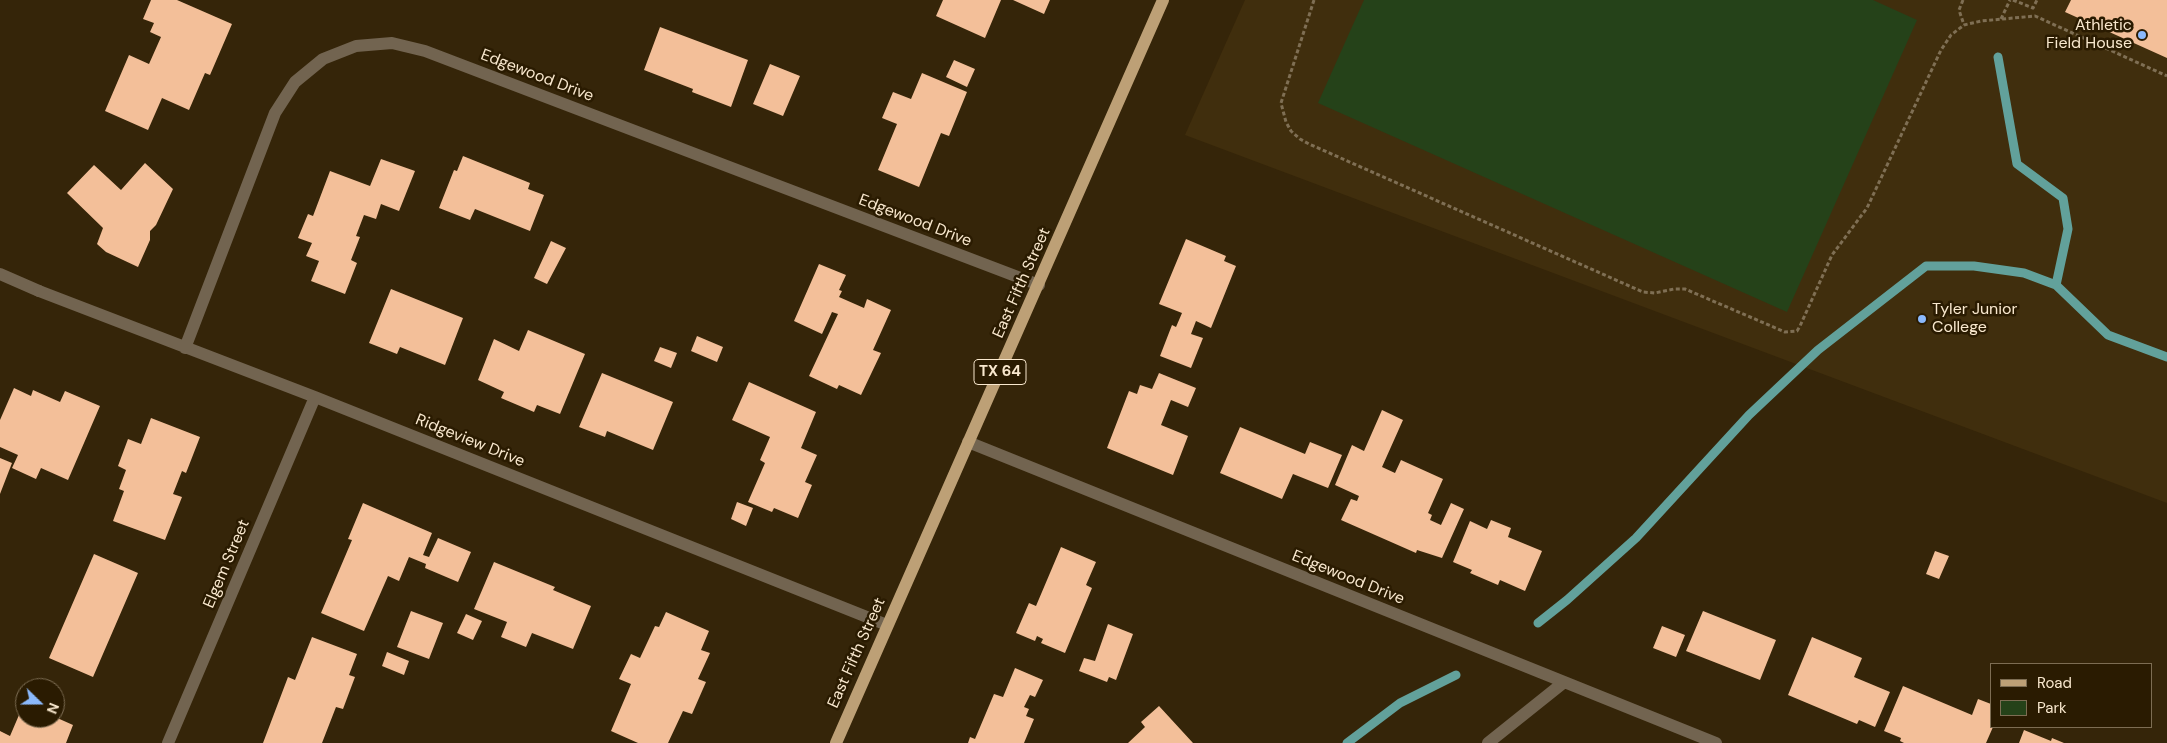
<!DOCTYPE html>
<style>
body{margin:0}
#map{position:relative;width:2167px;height:743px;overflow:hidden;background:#352509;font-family:"DM Sans",sans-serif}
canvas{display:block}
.legend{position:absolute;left:1990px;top:663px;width:162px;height:65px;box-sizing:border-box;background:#2a1b01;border:1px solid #7d6d53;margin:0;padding:6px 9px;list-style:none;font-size:15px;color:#f9e8ce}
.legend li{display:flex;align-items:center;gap:10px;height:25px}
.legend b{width:25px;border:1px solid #7d6d53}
.north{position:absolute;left:15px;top:678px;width:50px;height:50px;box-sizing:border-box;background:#2a1b01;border:1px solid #7d6d53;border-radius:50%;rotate:112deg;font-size:14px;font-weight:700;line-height:20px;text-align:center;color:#f9e8ce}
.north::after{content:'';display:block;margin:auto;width:18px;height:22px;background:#8bb9fc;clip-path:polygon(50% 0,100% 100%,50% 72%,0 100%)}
</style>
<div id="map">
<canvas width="2167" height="743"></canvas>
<ul class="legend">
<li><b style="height:6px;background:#bda076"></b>Road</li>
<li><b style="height:14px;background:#254219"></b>Park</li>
</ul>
<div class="north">N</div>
</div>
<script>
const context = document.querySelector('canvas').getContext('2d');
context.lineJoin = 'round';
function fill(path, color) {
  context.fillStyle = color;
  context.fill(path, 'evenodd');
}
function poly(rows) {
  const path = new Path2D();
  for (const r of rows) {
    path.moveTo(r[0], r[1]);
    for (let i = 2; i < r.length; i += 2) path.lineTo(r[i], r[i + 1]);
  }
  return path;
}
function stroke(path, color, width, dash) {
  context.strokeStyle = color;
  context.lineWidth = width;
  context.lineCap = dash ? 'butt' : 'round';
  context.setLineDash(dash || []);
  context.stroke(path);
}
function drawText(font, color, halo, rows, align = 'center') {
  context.font = font + ' "DM Sans",sans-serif';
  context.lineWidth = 5;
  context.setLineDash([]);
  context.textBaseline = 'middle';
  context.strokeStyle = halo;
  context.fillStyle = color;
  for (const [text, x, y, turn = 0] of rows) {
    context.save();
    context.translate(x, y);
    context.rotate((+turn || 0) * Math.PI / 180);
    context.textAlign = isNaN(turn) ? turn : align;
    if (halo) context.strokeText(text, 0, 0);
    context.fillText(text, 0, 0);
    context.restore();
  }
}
const built = poly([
 [1245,0,2167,0,2167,503,1185,135]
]);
const green = poly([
 [1364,0,1873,0,1917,20,1787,312,1318,103]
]);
const stream = poly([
 [1998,57,2017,164,2063,198,2068,229,2056,285],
 [1538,623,1567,600,1636,538,1749,415,1818,350,1926,266,1974,266,2024,273,2056,285,2108,335,2167,357],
 [1347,743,1400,703,1456,675]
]);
const building = poly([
 [151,0,177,0,232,24,210,75,205,73,189,110,162,98,148,130,105,111,129,55,149,64,161,37,150,32,154,23,143,19],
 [943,0,1001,0,985,38,936,16],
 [1013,0,1050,0,1044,14],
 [2071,0,2167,0,2167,58,2065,12],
 [660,27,748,60,731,107,692,92,693,89,644,70],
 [954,60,975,69,967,87,946,77],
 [770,64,800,76,783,116,753,104],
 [922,73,967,92,949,136,941,133,919,187,878,170,897,124,882,118,893,92,911,99],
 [463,156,530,183,528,189,544,195,530,231,475,209,470,220,439,208,454,170,457,171],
 [381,159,415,171,399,211,381,204,376,219,364,215,356,236,360,237,351,260,357,263,345,294,311,281,319,261,306,256,312,243,298,238,308,214,313,216,330,171,370,186],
 [145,163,173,189,156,225,150,231,150,240,138,267,106,252,97,244,103,228,67,193,94,165,121,190],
 [1186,239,1226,256,1224,261,1236,266,1211,328,1196,321,1191,334,1203,338,1191,368,1160,356,1172,325,1176,327,1182,313,1159,304],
 [551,241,566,248,547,284,534,278],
 [819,264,846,275,839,290,842,291,839,297,864,308,867,299,891,310,873,350,881,353,861,395,839,385,837,389,809,376,838,314,832,312,822,334,794,321],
 [391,289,463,318,445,365,400,347,397,354,369,343],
 [528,330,585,354,560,414,537,405,534,412,501,398,504,392,478,380,494,339,519,351],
 [697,336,723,347,717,362,691,351],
 [660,347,677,353,671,368,654,361],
 [602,373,673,402,653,450,607,431,605,437,579,427],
 [1159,373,1196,388,1188,407,1171,400,1161,425,1188,436,1173,475,1107,448,1129,391,1137,394,1140,385,1152,389],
 [749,382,816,412,801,448,817,455,805,482,812,485,798,518,774,508,772,512,748,502,765,463,760,460,770,437,732,420],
 [14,388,31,396,33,390,60,402,65,391,100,406,68,480,41,468,36,479,12,468,18,455,0,447,0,420],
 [1382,410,1403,420,1382,467,1395,473,1401,460,1443,479,1428,513,1432,515,1430,520,1441,525,1451,503,1464,509,1442,558,1417,550,1416,553,1341,520,1351,499,1357,501,1359,496,1335,485,1352,445,1364,451],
 [151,418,200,437,186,473,182,471,173,494,182,497,165,540,113,521,124,491,119,489,126,470,118,466,128,439,141,444],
 [1240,427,1305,454,1310,442,1342,455,1328,488,1293,474,1282,499,1220,473],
 [0,458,12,463,0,494],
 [737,502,753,508,746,526,731,519],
 [363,503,432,533,423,555,429,557,438,538,471,552,458,582,425,568,426,564,409,557,399,581,388,576,364,631,321,613,352,540,348,539],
 [1491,520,1511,528,1508,537,1542,551,1525,591,1500,580,1498,585,1470,573,1472,570,1453,562,1470,521,1487,529],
 [1061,547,1096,562,1086,585,1092,588,1065,653,1041,643,1043,639,1037,636,1035,641,1016,633,1029,603,1036,606],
 [1935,551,1949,556,1939,579,1926,574],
 [94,554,138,573,93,677,49,658],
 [494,562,555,587,553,590,591,606,573,649,532,633,526,647,501,637,507,622,474,609],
 [411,611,443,623,429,659,397,647],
 [1703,611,1776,640,1760,680,1686,651],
 [666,612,709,631,701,650,710,653,698,679,706,682,692,714,683,711,668,743,638,743,611,731,631,684,619,679,631,654,640,658,655,626,659,627],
 [466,614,482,621,473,640,457,633],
 [1108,624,1133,634,1116,680,1109,677,1107,682,1079,671,1084,658,1095,661],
 [1662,626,1685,635,1676,657,1653,648],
 [312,637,357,654,349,675,355,677,343,709,336,707,322,743,263,743,288,677,295,680],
 [1812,637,1862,658,1854,677,1890,692,1875,727,1859,720,1857,724,1788,695],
 [387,652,409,661,404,675,382,666],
 [1015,668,1043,680,1035,697,1030,695,1024,707,1029,709,1026,716,1034,719,1024,743,968,743,970,737,975,739,994,694,1003,697],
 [1903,686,1972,715,1978,699,1991,704,1991,727,1993,727,1986,743,1904,743,1900,741,1901,738,1884,731],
 [25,701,25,718,55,717,73,725,66,743,0,743,0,731,10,736],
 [1159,706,1193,743,1128,743,1145,727,1141,722],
 [2024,730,2051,741,2052,738,2064,743,2019,743]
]);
const path = poly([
 [1314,0,1281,103,1286,122,1291,131,1300,139,1309,144,1643,292,1655,293,1674,289,1685,289,1785,332,1797,331,1800,326,1832,255,1867,208,1941,50,1951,35,1964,25,1981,21,2035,16,2167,76],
 [1963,0,1959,10,1964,25],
 [2013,0,2033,8,2037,0],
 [2001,19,2010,0]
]);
const lane = poly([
 [0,274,39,291]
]);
const street = poly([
 [39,291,315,397,887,625],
 [185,348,275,113,295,82,323,59,356,46,392,43,425,51,1039,285],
 [968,442,1716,743],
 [168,743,315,397],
 [1488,743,1563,683]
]);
const primary = poly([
 [836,743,1163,0]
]);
const markers = [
 [2142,35,5,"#8bb9fc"],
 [1922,319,5,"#8bb9fc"]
];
const shields = [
 [1000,372,52]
];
const shieldNames = [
 ["TX 64",1000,372]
];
const poiNames = [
 ["Athletic",2132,26],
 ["Field House",2132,44],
 ["Tyler Junior",1932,310,"left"],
 ["College",1932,328,"left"]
];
const streetNames = [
 ["Edgewood Drive",537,76,21],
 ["Edgewood Drive",915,221,21],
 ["East Fifth Street",1022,283,-66],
 ["Ridgeview Drive",470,441,22],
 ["Elgem Street",227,564,-67],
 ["Edgewood Drive",1348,578,22],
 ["East Fifth Street",857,653,-66]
];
fill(built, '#402e0d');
fill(green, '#254219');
stroke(stream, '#62a19b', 9);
fill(building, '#f3bf99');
stroke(path, '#7f6f54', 3, [4, 2.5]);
stroke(lane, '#726450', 12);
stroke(street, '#726450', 12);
stroke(primary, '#bda076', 12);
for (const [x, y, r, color] of markers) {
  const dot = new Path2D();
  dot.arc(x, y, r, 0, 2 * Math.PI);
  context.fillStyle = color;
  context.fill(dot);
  stroke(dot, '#2a1b01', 2);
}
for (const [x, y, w] of shields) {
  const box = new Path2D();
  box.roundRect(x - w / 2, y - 12.5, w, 25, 4);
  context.fillStyle = '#2a1b01';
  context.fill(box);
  stroke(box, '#f9e8ce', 1);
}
drawText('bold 15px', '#f9e8ce', null, shieldNames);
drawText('16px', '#f9e8ce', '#2a1b01', poiNames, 'right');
drawText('16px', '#f9e8ce', '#2a1b01', streetNames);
</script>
